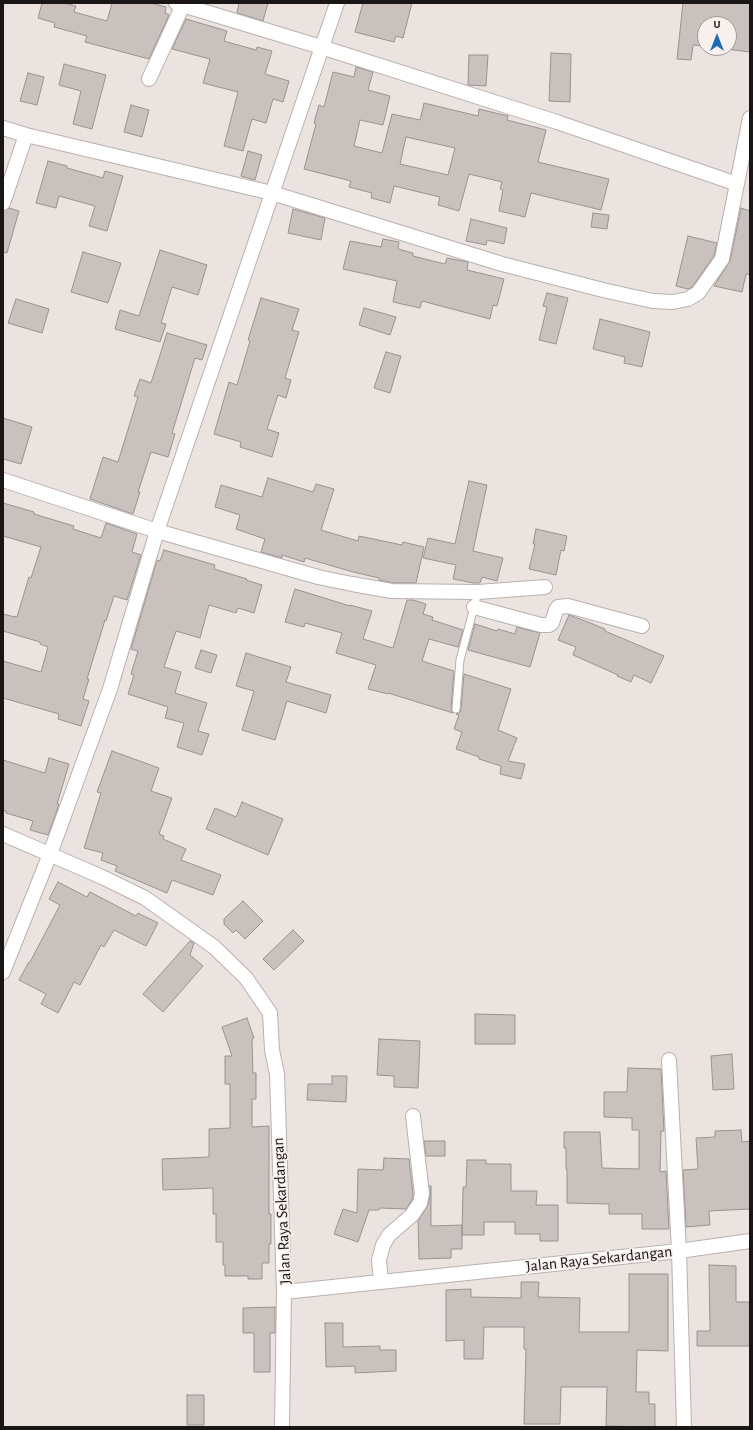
<!DOCTYPE html>
<style>
body{margin:0}
#map{position:relative;width:753px;height:1430px;overflow:hidden;background:#ebe3e0;font-family:"Alegreya Sans",sans-serif}
canvas{display:block}
.frame{position:absolute;inset:0;border:4px solid #191615;pointer-events:none}
.north{position:absolute;left:697px;top:16px;width:40px;height:40px;box-sizing:border-box;background:#f8f0ed;border:1px solid #9f9997;border-radius:50%;rotate:0deg;font-size:11px;font-weight:700;line-height:16px;text-align:center;color:#191615}
.north::after{content:'';display:block;margin:auto;width:14px;height:18px;background:#1b6bba;clip-path:polygon(50% 0,100% 100%,50% 72%,0 100%)}
</style>
<div id="map">
<canvas width="753" height="1430"></canvas>
<div class="frame"></div>
<div class="north">U</div>
</div>
<script>
const context = document.querySelector('canvas').getContext('2d');
context.lineJoin = 'round';
function fill(path, color) {
  context.fillStyle = color;
  context.fill(path, 'evenodd');
}
function poly(rows) {
  const path = new Path2D();
  for (const r of rows) {
    path.moveTo(r[0], r[1]);
    for (let i = 2; i < r.length; i += 2) path.lineTo(r[i], r[i + 1]);
  }
  return path;
}
function stroke(path, color, width, dash) {
  context.strokeStyle = color;
  context.lineWidth = width;
  context.lineCap = dash ? 'butt' : 'round';
  context.setLineDash(dash || []);
  context.stroke(path);
}
function drawText(font, color, halo, rows, align = 'center') {
  context.font = font + ' "Alegreya Sans",sans-serif';
  context.lineWidth = 3.5;
  context.setLineDash([]);
  context.textBaseline = 'middle';
  context.strokeStyle = halo;
  context.fillStyle = color;
  for (const [text, x, y, turn = 0] of rows) {
    context.save();
    context.translate(x, y);
    context.rotate((+turn || 0) * Math.PI / 180);
    context.textAlign = isNaN(turn) ? turn : align;
    if (halo) context.strokeText(text, 0, 0);
    context.fillText(text, 0, 0);
    context.restore();
  }
}
const building = poly([
 [42,3,64,3,76,6,74,12,107,21,112,3,151,3,166,7,165,13,169,15,149,59,85,42,87,36,54,27,55,23,38,18,42,3],
 [239,3,268,3,263,21,237,13,239,3],
 [363,3,412,3,403,38,396,36,394,42,355,32,363,3],
 [683,3,750,3,750,52,718,48,729,48,729,24,705,24,705,46,693,45,691,60,677,59,683,3],
 [186,19,227,31,224,41,256,50,257,47,272,51,265,74,289,81,283,102,273,99,266,123,252,119,243,151,224,146,238,92,203,83,210,59,172,49,186,19],
 [551,53,571,54,570,102,549,101,551,53],
 [469,55,488,55,486,86,468,85,469,55],
 [64,64,106,75,92,129,73,124,81,91,59,85,64,64],
 [356,67,373,72,368,90,390,96,383,125,360,120,354,146,382,153,392,114,420,120,424,103,478,116,479,109,508,116,507,120,546,130,538,162,609,179,601,210,531,193,525,217,499,211,503,190,500,189,502,182,469,174,459,211,438,205,440,197,394,186,390,203,371,198,372,193,349,187,351,181,304,169,316,124,314,123,319,105,324,107,333,72,354,77,356,67],
 [406,137,455,148,448,175,400,164,406,137],
 [28,73,44,77,37,105,20,101,28,73],
 [131,105,149,110,142,137,124,132,131,105],
 [248,151,262,155,255,180,241,176,248,151],
 [48,161,67,166,67,168,103,178,105,171,123,176,107,231,89,226,95,206,59,196,56,208,36,203,48,161],
 [9,208,19,211,7,253,3,252,3,211,9,208],
 [741,208,750,211,750,275,746,274,742,292,714,286,730,261,741,208],
 [293,209,325,218,321,240,288,233,293,209],
 [593,213,609,215,607,229,591,227,593,213],
 [471,219,507,228,504,244,487,240,486,245,466,241,471,219],
 [688,236,717,243,714,256,692,287,688,289,676,286,688,236],
 [383,239,399,242,398,249,413,253,413,256,445,264,447,258,468,262,467,270,504,279,497,306,493,305,490,319,422,301,420,308,393,302,397,281,343,269,350,241,381,247,383,239],
 [160,250,207,265,198,295,172,287,161,323,166,324,160,342,115,329,120,310,139,316,160,250],
 [83,252,121,263,108,303,71,292,83,252],
 [547,293,568,298,556,344,539,340,547,307,543,306,547,293],
 [261,298,299,309,292,330,299,332,285,378,291,380,286,398,278,395,267,429,279,433,272,457,240,447,241,442,214,434,229,382,237,385,250,341,248,340,261,298],
 [16,299,49,309,42,333,8,323,16,299],
 [364,308,396,317,390,335,359,325,364,308],
 [600,319,650,332,642,367,624,363,625,357,593,349,600,319],
 [167,333,207,345,202,360,195,358,172,433,175,434,168,457,151,452,138,492,140,492,133,514,90,499,103,457,118,462,138,397,134,396,140,379,151,383,167,333],
 [386,352,401,356,390,393,374,388,386,352],
 [3,418,32,427,21,464,3,459,3,418],
 [268,478,313,492,316,484,334,489,321,530,358,541,359,536,402,545,403,542,424,547,416,583,393,583,379,580,379,578,353,572,305,558,304,562,282,555,282,558,261,552,265,539,236,529,240,515,215,507,221,485,262,497,268,478],
 [469,481,487,485,473,551,503,558,497,581,482,577,480,583,474,583,453,579,456,565,423,558,428,538,455,544,469,481],
 [3,503,34,512,34,514,74,526,73,529,101,538,106,523,137,534,132,552,141,555,127,600,114,596,106,621,105,620,87,679,89,679,83,699,89,701,81,726,58,719,59,714,3,698,3,661,41,672,48,647,40,644,40,642,3,631,3,614,15,617,15,616,17,617,29,577,31,578,41,547,3,536,3,503],
 [536,529,567,536,564,551,561,550,556,575,529,569,535,544,533,544,536,529],
 [164,550,215,565,214,569,247,579,246,580,262,585,254,613,238,608,236,613,209,605,200,638,176,631,164,667,181,672,175,693,207,703,198,731,209,734,202,755,177,747,184,723,165,718,168,707,128,694,134,675,131,674,138,651,131,649,157,560,160,561,164,550],
 [295,589,350,606,350,605,372,611,363,639,393,648,407,600,413,600,426,604,423,614,433,617,432,620,463,630,458,647,429,639,422,661,454,671,451,709,453,713,388,693,388,694,368,689,376,665,336,653,342,633,305,623,304,627,285,622,295,589],
 [569,615,588,622,605,629,605,631,664,656,651,683,634,675,631,682,617,676,618,675,573,655,576,647,558,640,569,615],
 [475,624,497,631,498,629,515,634,517,627,540,633,530,667,468,650,475,624],
 [201,650,217,655,211,673,195,668,201,650],
 [246,653,291,667,286,682,331,695,326,713,287,701,275,740,242,730,254,691,236,686,246,653],
 [464,674,511,689,498,730,517,738,508,761,525,764,521,779,500,774,501,766,479,759,479,757,456,749,462,732,454,729,459,715,456,714,460,712,461,709,464,674],
 [112,751,159,768,151,791,172,798,159,834,164,836,163,839,186,849,181,860,221,875,213,895,172,880,167,893,115,871,117,866,101,860,103,853,84,848,101,793,97,792,112,751],
 [49,758,69,764,57,804,59,804,48,835,30,830,33,821,6,813,6,811,3,810,3,760,45,773,49,758],
 [242,802,283,819,268,855,206,829,215,808,236,817,242,802],
 [58,882,87,897,90,892,136,916,138,913,158,923,146,946,114,930,104,947,101,945,80,985,74,982,58,1013,41,1004,46,994,19,980,29,962,30,962,60,905,49,899,58,882],
 [243,901,263,921,245,939,236,930,233,933,224,924,224,919,243,901],
 [293,930,304,941,274,970,263,959,293,930],
 [190,941,194,943,190,955,203,966,163,1012,143,994,190,941],
 [475,1014,515,1015,515,1044,475,1044,475,1014],
 [247,1018,254,1038,252,1039,253,1073,256,1073,256,1099,252,1099,252,1127,269,1126,269,1214,271,1214,271,1244,269,1244,269,1263,262,1263,262,1279,248,1279,248,1276,225,1276,225,1265,223,1265,223,1242,216,1242,216,1214,213,1214,213,1188,163,1190,162,1159,209,1157,209,1129,230,1128,230,1084,225,1084,225,1056,232,1056,222,1027,247,1018],
 [379,1039,420,1041,418,1088,394,1087,394,1076,377,1075,379,1039],
 [732,1054,734,1089,713,1090,711,1056,732,1054],
 [628,1068,661,1069,664,1131,661,1131,660,1172,666,1171,669,1229,642,1229,642,1214,609,1214,609,1204,567,1203,567,1169,566,1169,566,1148,564,1148,564,1132,600,1132,602,1168,639,1169,639,1130,632,1130,632,1118,604,1117,604,1092,627,1092,628,1068],
 [332,1076,347,1076,346,1102,307,1100,308,1084,332,1084,332,1076],
 [741,1130,742,1142,750,1141,750,1209,709,1211,710,1225,686,1227,683,1170,698,1169,696,1138,715,1137,715,1131,741,1130],
 [424,1141,445,1141,445,1156,426,1156,424,1141],
 [384,1158,409,1159,413,1194,412,1200,406,1209,380,1208,379,1210,369,1210,358,1242,334,1234,343,1209,357,1213,358,1169,383,1170,384,1158],
 [467,1160,486,1160,486,1164,511,1164,511,1191,537,1191,536,1205,558,1205,558,1241,540,1241,540,1234,515,1234,515,1222,484,1222,484,1235,462,1235,463,1187,466,1187,467,1160],
 [430,1186,431,1186,431,1226,462,1225,462,1249,451,1249,451,1258,419,1259,418,1221,428,1205,430,1196,430,1186],
 [709,1265,736,1266,736,1302,750,1302,750,1346,697,1346,697,1331,710,1331,709,1265],
 [629,1274,668,1274,668,1351,637,1350,636,1392,649,1392,649,1404,655,1404,655,1427,606,1426,607,1387,561,1387,560,1424,524,1424,526,1349,524,1349,524,1327,484,1327,483,1359,464,1359,464,1340,446,1341,446,1290,471,1289,471,1297,521,1298,521,1282,539,1282,538,1297,580,1298,579,1332,629,1332,629,1274],
 [275,1307,275,1333,270,1333,270,1372,254,1372,254,1333,243,1333,243,1308,275,1307],
 [325,1323,343,1323,343,1347,380,1346,380,1350,396,1350,396,1371,355,1373,355,1366,326,1367,325,1323],
 [187,1395,204,1395,204,1425,187,1425,187,1395]
]);
const lane = poly([
 [456,709,460,660,478,592]
]);
const street = poly([
 [176,3,321,47,557,122,737,184],
 [149,79,183,5],
 [3,128,26,135,272,193,502,264,607,291,653,301,673,302,688,299,698,293,722,259,750,118],
 [3,203,26,135],
 [3,480,157,531,318,577,352,584,392,591,478,592,545,587],
 [474,607,541,625,549,625,552,623,556,610,558,607,568,606,642,626],
 [3,834,102,877,145,898,214,947,246,978,270,1013,272,1050,277,1074,284,1292,679,1251,750,1241],
 [3,972,50,854,110,689,157,531,337,3],
 [669,1060,679,1251,684,1427],
 [381,1282,379,1260,383,1245,389,1235,412,1215,420,1203,422,1194,413,1116],
 [282,1427,284,1292]
]);
const streetNames = [
 ["Jalan Raya Sekardangan",282,1211,-93],
 ["Jalan Raya Sekardangan",599,1259,-6]
];
fill(building, '#c8c1be');
stroke(building, '#99928f', 1);
stroke(lane, '#b8b1ae', 9);
stroke(street, '#b8b1ae', 16);
stroke(lane, '#fff', 7);
stroke(street, '#fff', 14);
drawText('16px', '#191615', '#f8f0ed', streetNames);
</script>
